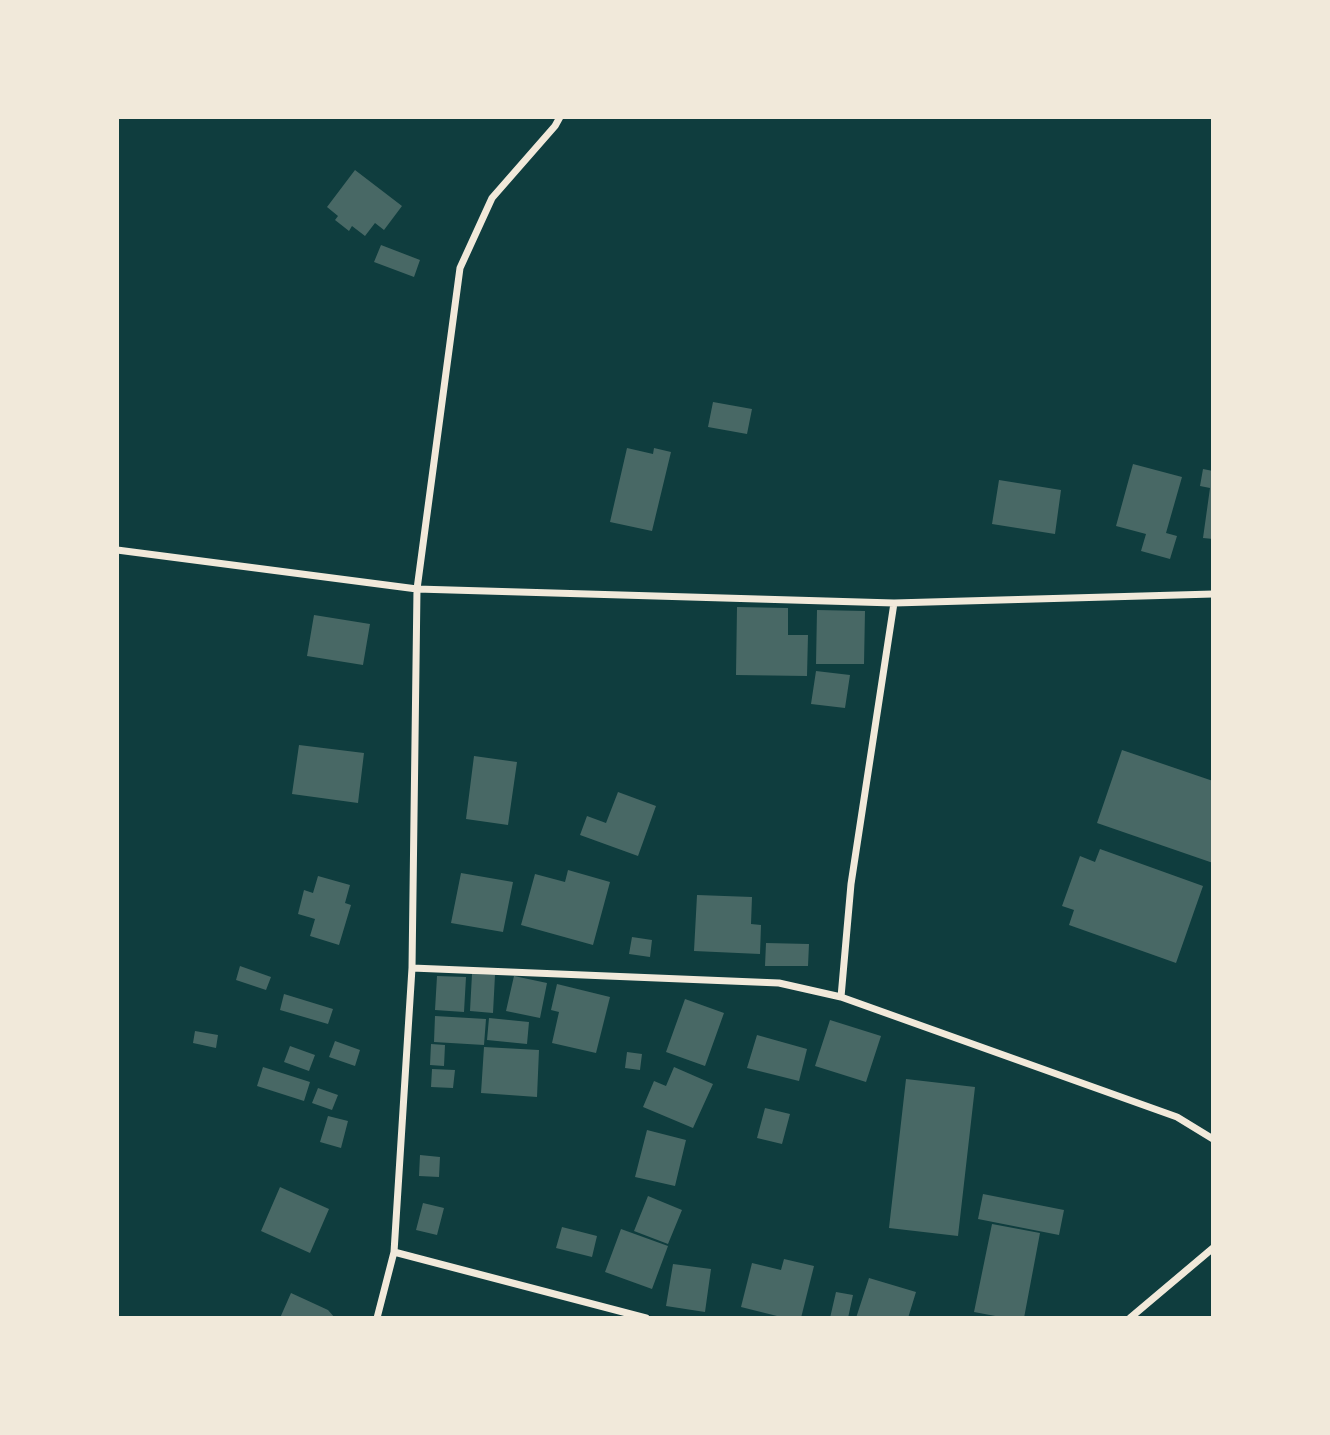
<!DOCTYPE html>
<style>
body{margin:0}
#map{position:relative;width:1330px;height:1435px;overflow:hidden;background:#0f3d3e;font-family:Overpass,sans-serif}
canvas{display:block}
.frame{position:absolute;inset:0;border:119px solid #f1e9da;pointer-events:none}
</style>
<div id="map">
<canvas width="1330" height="1435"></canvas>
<div class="frame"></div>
</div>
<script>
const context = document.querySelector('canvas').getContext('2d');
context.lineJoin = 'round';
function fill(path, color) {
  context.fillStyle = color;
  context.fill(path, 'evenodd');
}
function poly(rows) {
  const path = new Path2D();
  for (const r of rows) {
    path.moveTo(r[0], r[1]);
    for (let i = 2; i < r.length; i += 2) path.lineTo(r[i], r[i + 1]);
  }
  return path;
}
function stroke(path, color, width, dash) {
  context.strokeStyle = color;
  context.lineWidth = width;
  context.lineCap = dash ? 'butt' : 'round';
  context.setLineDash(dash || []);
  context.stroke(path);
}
const building = poly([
 [355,170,402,206,384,230,375,223,365,236,352,226,349,231,335,220,338,216,327,207],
 [381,245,420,260,414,277,374,262],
 [713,402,752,409,747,434,708,427],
 [627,448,653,454,654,448,671,452,652,531,610,522],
 [1133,464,1182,477,1166,533,1177,536,1170,559,1141,551,1146,534,1116,526],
 [1203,469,1213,471,1213,539,1203,538,1210,488,1200,486],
 [999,480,1061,490,1055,534,992,524],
 [737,607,788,608,788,635,808,635,807,676,736,675],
 [817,610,865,611,864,664,816,664],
 [314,615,370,624,363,665,307,656],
 [816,671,850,675,845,708,811,704],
 [299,745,364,753,358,803,292,794],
 [1122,750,1213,781,1213,863,1097,823],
 [474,756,517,762,508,825,466,819],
 [618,792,656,806,638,856,580,835,587,816,606,823],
 [1100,849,1203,886,1176,963,1069,925,1074,910,1062,906,1080,856,1095,862],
 [568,870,610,882,593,945,521,925,535,874,565,882],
 [461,873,513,882,503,932,451,923],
 [318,876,350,885,345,903,351,905,339,945,310,936,315,919,298,914,304,890,313,893],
 [697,895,752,897,751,924,761,925,760,954,694,951],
 [632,937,652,940,650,957,629,954],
 [766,943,809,944,808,966,765,966],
 [240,966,271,977,266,990,236,980],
 [472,974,495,975,493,1013,470,1011],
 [437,976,466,977,464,1012,435,1010],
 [514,976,547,983,540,1018,506,1011],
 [557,984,610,997,596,1053,552,1043,559,1012,551,1010],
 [284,994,333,1009,328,1024,280,1010],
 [685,999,724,1013,705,1066,666,1052],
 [435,1016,486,1019,484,1045,434,1042],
 [489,1018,529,1022,527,1044,487,1040],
 [830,1020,881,1036,866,1082,815,1066],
 [195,1031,218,1035,216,1048,193,1043],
 [757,1035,807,1049,799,1081,747,1068],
 [335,1041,360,1050,355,1066,329,1057],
 [431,1044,445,1045,444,1066,430,1065],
 [290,1046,315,1055,309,1071,284,1062],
 [484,1047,539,1050,537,1097,481,1093],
 [627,1052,642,1054,640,1070,625,1068],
 [263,1067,310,1082,304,1101,257,1086],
 [674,1067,713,1084,693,1128,643,1107,654,1081,666,1086],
 [432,1069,455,1070,453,1088,431,1087],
 [906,1079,975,1087,958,1236,889,1228],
 [318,1088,338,1095,332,1110,312,1103],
 [765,1108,790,1114,782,1144,757,1138],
 [328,1116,348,1121,341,1148,320,1142],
 [647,1130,686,1140,675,1186,635,1177],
 [420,1155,440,1157,439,1177,419,1176],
 [280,1187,329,1209,310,1253,261,1231],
 [983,1194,1064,1210,1059,1235,978,1219],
 [648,1196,682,1210,668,1244,634,1231],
 [423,1203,444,1208,437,1235,416,1230],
 [992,1224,1040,1233,1024,1318,1006,1318,974,1312],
 [562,1227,597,1236,592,1257,556,1248],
 [621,1229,668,1246,652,1289,605,1272],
 [784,1259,814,1266,801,1318,785,1318,741,1307,752,1263,781,1270],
 [673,1264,711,1269,705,1312,666,1306],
 [869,1278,916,1292,908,1318,856,1318],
 [836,1292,853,1295,848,1318,830,1318],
 [291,1293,328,1310,335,1318,280,1318]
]);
const minor = poly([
 [117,550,417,589,894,603,1213,594],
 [412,968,779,983,841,997,1177,1117,1213,1139],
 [841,997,851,884,894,603],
 [394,1252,646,1318],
 [377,1318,394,1252,412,968,417,589,460,268,492,198,555,126,560,117],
 [1130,1318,1213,1248]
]);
fill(building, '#486865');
stroke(minor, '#f1e9da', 7);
</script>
